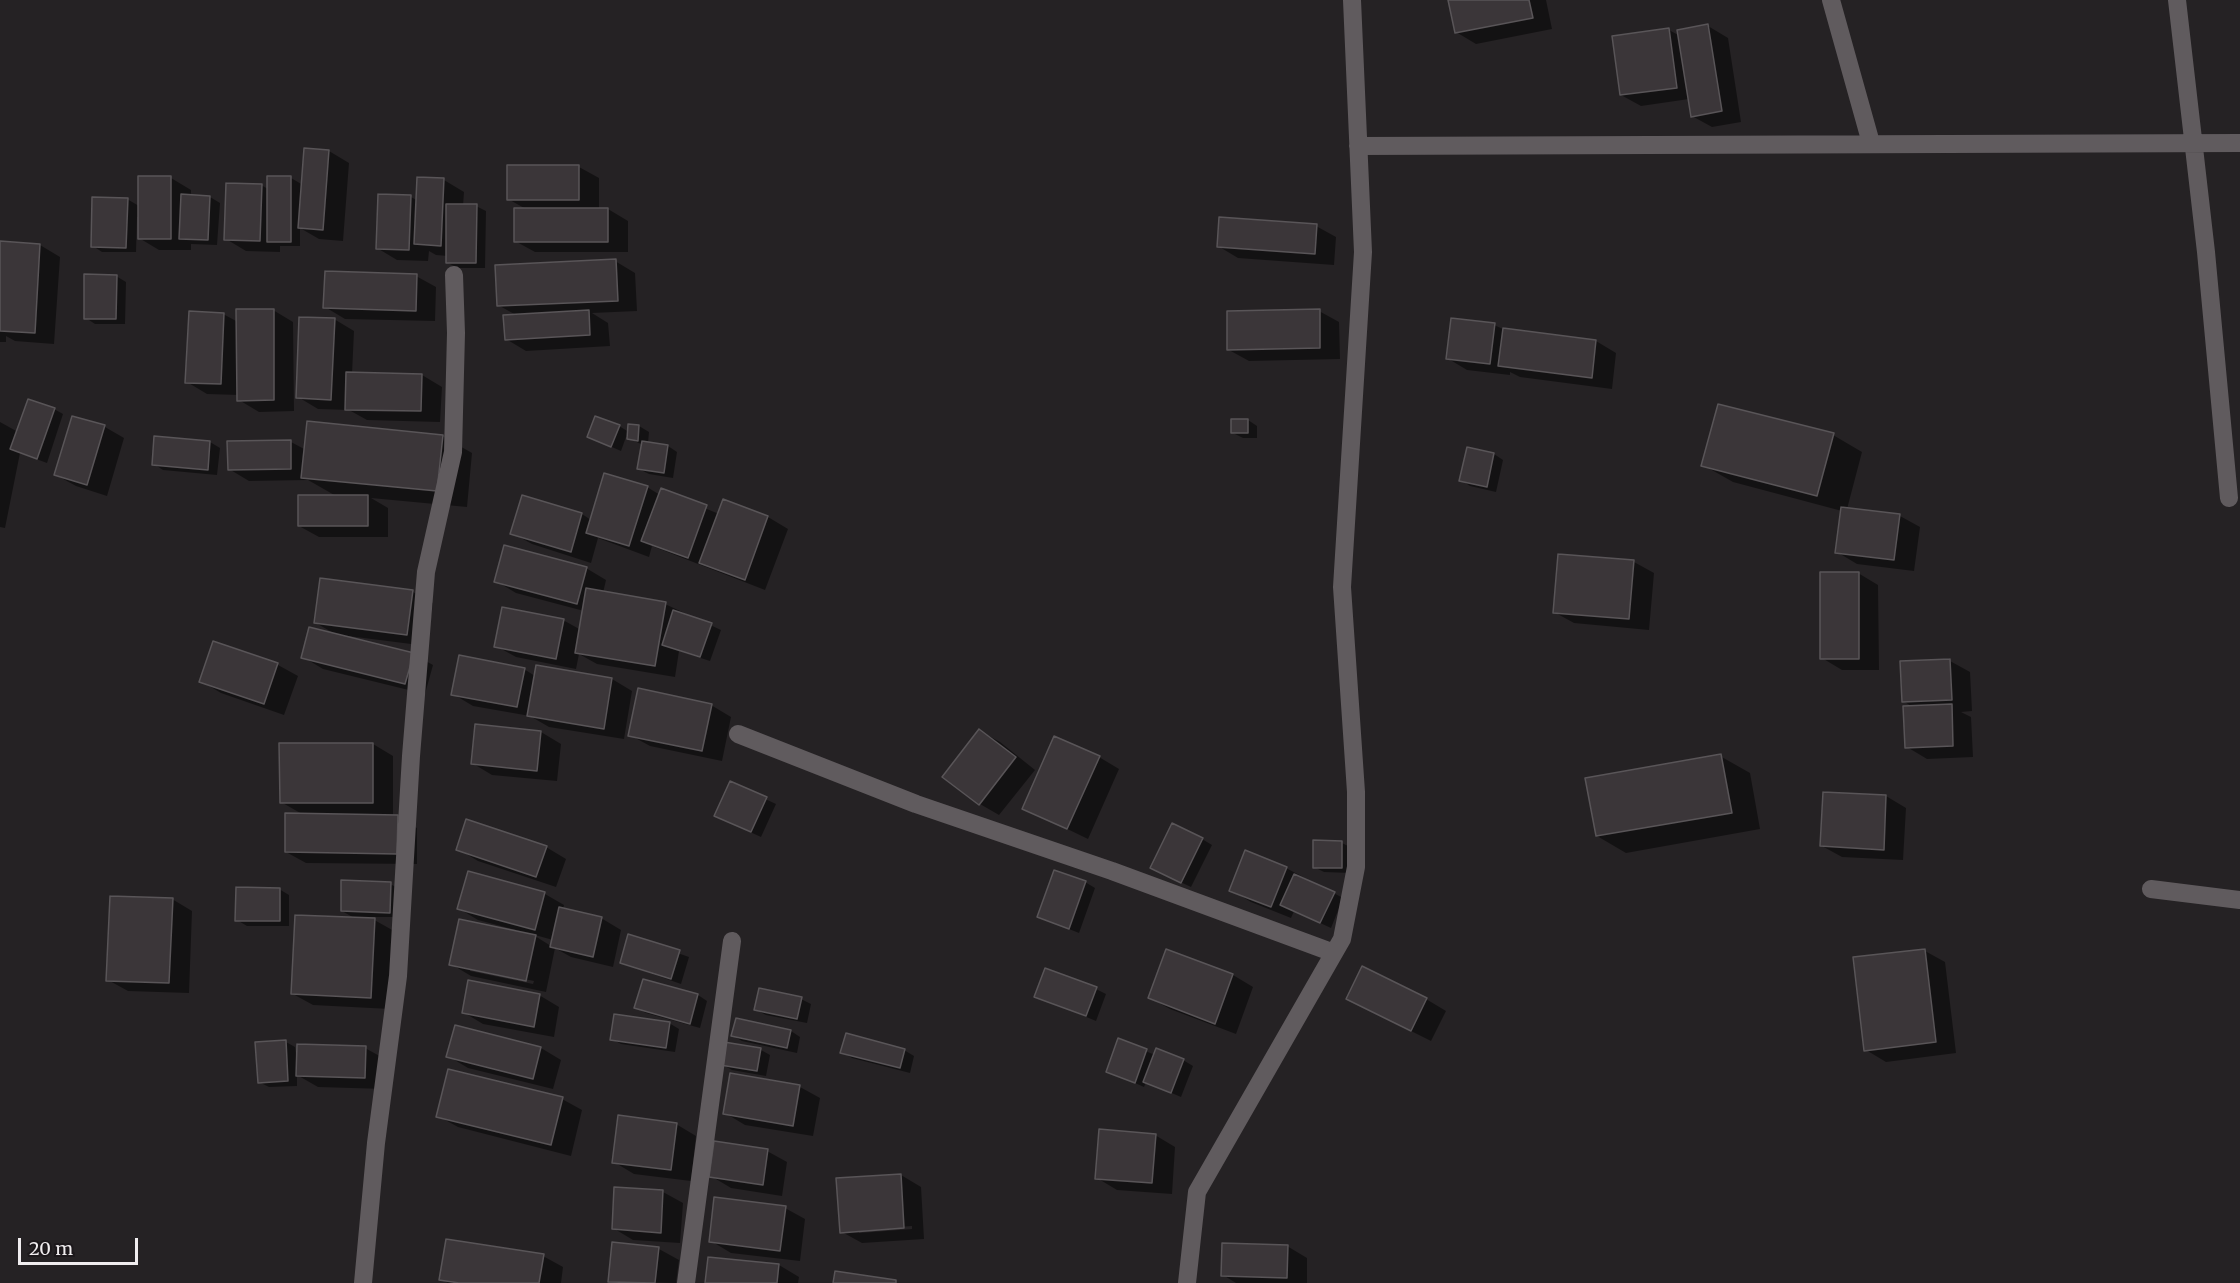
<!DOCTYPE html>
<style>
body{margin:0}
#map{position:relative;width:2240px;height:1283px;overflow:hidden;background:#252224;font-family:Merriweather,serif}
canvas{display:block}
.scale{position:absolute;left:18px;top:1238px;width:120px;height:27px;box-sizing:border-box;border:3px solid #f0edef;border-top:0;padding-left:8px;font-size:18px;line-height:21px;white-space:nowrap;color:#f0edef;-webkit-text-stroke:4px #1c181b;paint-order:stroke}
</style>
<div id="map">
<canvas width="2240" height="1283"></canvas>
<div class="scale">20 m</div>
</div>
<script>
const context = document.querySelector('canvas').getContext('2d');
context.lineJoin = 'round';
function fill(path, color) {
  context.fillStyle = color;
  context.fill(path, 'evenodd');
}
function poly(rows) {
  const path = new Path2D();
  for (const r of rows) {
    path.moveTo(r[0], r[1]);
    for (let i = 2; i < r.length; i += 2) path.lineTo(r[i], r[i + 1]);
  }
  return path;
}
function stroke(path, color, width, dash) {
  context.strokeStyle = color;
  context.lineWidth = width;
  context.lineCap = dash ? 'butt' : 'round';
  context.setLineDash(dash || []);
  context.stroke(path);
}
const shadow = poly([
 [1449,0,1546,0,1552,29,1476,44,1456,32],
 [1708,26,1728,38,1741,122,1712,127,1692,116,1689,99,1641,106,1621,95,1669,30,1680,36],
 [329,151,349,163,343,241,319,239,300,228,300,246,280,246,280,252,246,251,226,239,261,185,268,189,291,178,303,185],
 [579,167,599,178,599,209,608,209,628,221,628,252,535,252,515,241,526,209,508,199],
 [171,178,191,190,191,196,210,197,220,203,217,245,191,244,191,250,159,250,139,238,139,217,137,217,136,252,102,252,93,246,127,199,139,206],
 [419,179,444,180,464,192,463,206,476,206,486,211,485,268,458,268,448,263,448,256,436,255,429,251,428,261,397,260,377,248,411,197,418,201],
 [1316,226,1336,237,1334,265,1238,258,1218,246],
 [0,242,40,245,60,257,54,344,15,341,6,336,6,342,0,342],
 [615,261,635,273,637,311,592,313,608,323,610,346,526,351,506,339,516,315,498,305],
 [116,276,126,282,125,324,95,324,86,318],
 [416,276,436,287,435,321,345,319,325,307],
 [273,310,293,322,294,411,259,412,239,400,239,395,207,394,187,382,223,314,238,322],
 [1319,311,1339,322,1340,359,1249,361,1229,350],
 [334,319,354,331,352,374,422,375,442,387,440,422,367,420,349,410,318,409,298,397],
 [1494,325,1503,329,1596,341,1616,353,1612,389,1520,377,1510,372,1510,375,1467,370,1447,358],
 [54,409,63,414,47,463,20,453,5,528,0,527,0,422,18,432],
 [73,417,105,427,124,438,107,496,76,486,56,475],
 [1248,420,1257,426,1257,438,1243,438,1233,433],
 [619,426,629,432,630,426,639,426,649,432,648,443,668,446,677,452,673,478,649,474,639,469,643,445,626,437,621,451,589,437],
 [1833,435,1862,452,1847,509,1900,516,1920,527,1914,571,1857,564,1837,552,1842,511,1733,482,1703,465],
 [442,436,472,453,467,507,371,498,388,508,388,537,319,537,299,526,336,496,308,480,249,481,229,469,291,442,306,450],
 [210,442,220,448,217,475,163,470,154,464],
 [1494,454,1503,460,1496,492,1470,486,1461,480],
 [647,487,660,495,661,490,719,514,724,501,768,517,788,529,765,590,652,546,649,557,598,538,591,563,532,544,512,533,523,497,582,514,591,520],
 [1634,562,1654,573,1649,630,1574,623,1554,612],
 [586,568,606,580,603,593,665,604,721,630,710,661,679,651,675,677,597,664,579,654,576,669,516,657,496,646,563,620,581,630,584,611,516,593,496,581],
 [1858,573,1878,585,1879,670,1842,670,1822,658],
 [413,592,433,603,427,646,348,636,348,638,413,654,433,665,425,694,323,669,303,657,335,634,316,623],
 [214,643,278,665,298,676,284,715,221,693,201,681],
 [1950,661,1970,672,1972,711,1961,712,1971,717,1973,757,1927,759,1907,747,1913,707,1903,701],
 [537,667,612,679,632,691,624,739,549,727,530,716,473,706,453,694,524,669,535,676],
 [711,705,731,717,722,761,650,746,630,735],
 [980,731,1000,742,1035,770,999,815,980,804],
 [541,732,561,744,557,781,492,775,472,763],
 [373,744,393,756,393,816,417,828,417,864,306,863,286,852,302,814,281,802],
 [1720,756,1750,773,1760,829,1626,853,1597,836],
 [1099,757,1119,769,1088,839,1024,808],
 [731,783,776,804,761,837,726,821],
 [1886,796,1906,808,1903,860,1842,857,1822,846],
 [1202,839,1212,845,1191,887,1161,873],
 [1342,843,1352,848,1351,873,1324,872,1314,867],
 [546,847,566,859,556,887,478,861,458,849],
 [1246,852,1286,868,1343,898,1331,928,1294,911,1291,918,1251,902,1231,890],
 [1085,882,1095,888,1079,933,1039,917],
 [390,884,400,889,399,917,369,917,394,931,390,1009,313,1005,293,994,356,919,342,911],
 [279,889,289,895,289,926,247,926,237,920],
 [545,894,564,905,563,909,601,918,621,930,613,967,571,957,555,948,546,992,471,976,451,964,516,930,478,920,458,908],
 [535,935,553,940,551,946,535,936],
 [470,968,534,981,533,984,470,971],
 [172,899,192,911,189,993,128,991,108,980],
 [629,936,689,957,681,984,621,963],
 [1167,951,1233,975,1253,987,1236,1034,1170,1009,1150,998],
 [1925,951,1945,962,1956,1053,1886,1062,1866,1050],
 [644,980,698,995,707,1001,700,1028,646,1013,636,1008],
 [1096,989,1106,994,1096,1021,1036,996],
 [539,995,559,1007,554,1037,483,1024,463,1012],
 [801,999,811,1004,807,1023,766,1015,756,1010],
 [1347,999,1426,999,1446,1011,1431,1041],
 [737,1019,791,1031,800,1037,797,1053,742,1041,733,1036],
 [669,1023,679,1029,675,1052,621,1044,612,1039],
 [456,1027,541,1048,561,1060,553,1089,468,1068,448,1056],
 [1119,1040,1155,1055,1183,1060,1193,1066,1181,1097,1146,1082,1144,1087,1108,1071],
 [286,1042,295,1047,296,1055,365,1048,385,1059,385,1089,318,1087,297,1075,297,1086,269,1087,259,1082],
 [725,1043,761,1050,770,1055,766,1076,732,1070,722,1064],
 [904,1050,914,1056,910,1073,852,1058,842,1052],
 [732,1075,800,1087,820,1098,813,1136,745,1125,725,1113],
 [562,1099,582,1110,571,1156,458,1127,438,1116],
 [676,1124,696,1136,691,1181,634,1174,614,1162],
 [1155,1135,1175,1147,1172,1194,1117,1190,1097,1178],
 [767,1151,787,1162,782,1196,731,1188,711,1176],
 [901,1175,921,1187,924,1239,862,1243,842,1232],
 [912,1226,912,1229,859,1233,859,1230],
 [663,1192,683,1203,680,1243,633,1240,613,1228],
 [785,1208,805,1219,800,1261,731,1253,711,1241],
 [614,1244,659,1249,679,1260,676,1283,610,1281],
 [1287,1246,1307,1258,1307,1283,1236,1283,1223,1275],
 [543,1256,563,1267,561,1283,448,1283,441,1279],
 [779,1265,799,1277,798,1283,707,1283]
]);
const building = poly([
 [1448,0,1529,0,1533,18,1455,33,1448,0],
 [1708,24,1722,111,1691,117,1677,30,1708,24],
 [1669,28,1677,88,1620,95,1612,36,1669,28],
 [304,148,329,150,323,230,298,228,304,148],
 [507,165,579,165,579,200,507,200,507,165],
 [138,176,171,176,171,239,138,239,138,176],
 [267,176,291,176,291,242,267,242,267,176],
 [417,177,444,178,441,246,414,244,417,177],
 [226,183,262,184,260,241,224,240,226,183],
 [181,194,210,196,208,240,179,239,181,194],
 [378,194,411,195,409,250,376,249,378,194],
 [92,197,128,198,126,248,91,247,92,197],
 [446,204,477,204,476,263,446,263,446,204],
 [514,208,608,208,608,242,514,242,514,208],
 [1219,217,1317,224,1315,254,1217,247,1219,217],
 [0,241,40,244,35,333,0,331,0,241],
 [616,259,618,301,497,306,495,265,616,259],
 [325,271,417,274,416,311,323,308,325,271],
 [84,274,117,275,116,319,84,319,84,274],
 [236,309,274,309,274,400,237,401,236,309],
 [1320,309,1320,348,1227,350,1227,311,1320,309],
 [589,310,590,335,505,340,503,315,589,310],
 [189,311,224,313,221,384,185,383,189,311],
 [299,317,335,318,331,400,296,398,299,317],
 [1451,318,1495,323,1490,364,1446,359,1451,318],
 [1503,328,1596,340,1592,378,1498,366,1503,328],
 [346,372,422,374,421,411,345,410,346,372],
 [28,399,55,408,37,459,10,449,28,399],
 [1718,404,1834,433,1817,496,1701,466,1718,404],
 [72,416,105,425,87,485,54,475,72,416],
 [595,416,620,425,611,447,587,437,595,416],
 [1231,419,1248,419,1248,433,1231,433,1231,419],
 [307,421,443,435,437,491,301,478,307,421],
 [628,424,639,425,638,441,627,439,628,424],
 [154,436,210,441,208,470,152,465,154,436],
 [291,440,291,469,228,470,227,441,291,440],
 [642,441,668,445,664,473,637,469,642,441],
 [1467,447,1494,453,1487,487,1459,481,1467,447],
 [604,473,648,486,629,546,586,533,604,473],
 [661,488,707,505,688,558,641,541,661,488],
 [298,495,368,495,368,526,298,526,298,495],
 [522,495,582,513,571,552,510,534,522,495],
 [723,499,768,516,745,580,699,563,723,499],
 [1841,507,1900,514,1894,560,1835,553,1841,507],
 [504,545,587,567,577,604,494,582,504,545],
 [1558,554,1634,560,1629,619,1553,613,1558,554],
 [1820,572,1859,572,1859,659,1820,659,1820,572],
 [320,578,413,590,407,635,314,623,320,578],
 [586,588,666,602,655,666,575,653,586,588],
 [502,607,564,619,556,659,494,647,502,607],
 [673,610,712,623,700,657,662,645,673,610],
 [309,627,414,653,405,684,301,658,309,627],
 [213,641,278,663,264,704,199,682,213,641],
 [459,655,525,668,517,707,451,695,459,655],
 [1950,659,1952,700,1902,702,1900,661,1950,659],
 [536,665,612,678,604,729,527,716,536,665],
 [638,688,712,704,702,751,628,736,638,688],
 [1952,704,1953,746,1905,748,1903,706,1952,704],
 [475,724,541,731,537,771,471,764,475,724],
 [979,729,1016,757,979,805,942,777,979,729],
 [1054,736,1100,756,1067,829,1022,809,1054,736],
 [279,743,373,743,373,803,280,803,279,743],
 [1721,754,1732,813,1596,836,1585,778,1721,754],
 [730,781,767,797,751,832,714,816,730,781],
 [1823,792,1886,795,1884,850,1820,846,1823,792],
 [285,813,398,815,397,854,285,852,285,813],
 [466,819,547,846,536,877,456,850,466,819],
 [1172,823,1203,838,1181,883,1150,868,1172,823],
 [1313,840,1342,841,1342,868,1313,868,1313,840],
 [1245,850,1287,867,1271,907,1229,891,1245,850],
 [1054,870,1086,881,1069,929,1037,917,1054,870],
 [468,871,545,892,535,930,457,909,468,871],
 [1294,874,1335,892,1320,923,1280,905,1294,874],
 [341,880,391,882,390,913,341,911,341,880],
 [236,887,280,888,280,921,235,921,236,887],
 [110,896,173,898,169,983,106,981,110,896],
 [559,907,602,917,593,957,550,947,559,907],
 [295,915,375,918,371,998,291,994,295,915],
 [459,919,536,935,526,981,449,965,459,919],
 [628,934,680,950,671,979,620,963,628,934],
 [1166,949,1233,974,1215,1024,1148,998,1166,949],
 [1925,949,1936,1042,1864,1051,1853,957,1925,949],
 [1362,966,1427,998,1411,1031,1346,999,1362,966],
 [1045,968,1097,987,1086,1016,1034,997,1045,968],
 [643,979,698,994,690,1024,634,1008,643,979],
 [468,980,540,994,534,1027,462,1013,468,980],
 [759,988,802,997,797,1019,754,1010,759,988],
 [614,1014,670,1022,666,1048,610,1040,614,1014],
 [736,1018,791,1030,787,1048,731,1036,736,1018],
 [455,1025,541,1047,533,1079,446,1057,455,1025],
 [846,1033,905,1049,900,1068,840,1053,846,1033],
 [1118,1038,1147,1049,1135,1083,1106,1072,1118,1038],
 [286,1040,288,1081,258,1083,255,1042,286,1040],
 [724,1042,761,1048,757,1071,720,1065,724,1042],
 [297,1044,366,1046,365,1078,296,1076,297,1044],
 [1156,1048,1184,1059,1171,1093,1143,1082,1156,1048],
 [448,1069,563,1097,551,1145,436,1117,448,1069],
 [730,1073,800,1085,793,1126,723,1114,730,1073],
 [618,1115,677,1123,671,1170,612,1163,618,1115],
 [1099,1129,1156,1134,1152,1183,1095,1179,1099,1129],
 [714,1141,768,1149,763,1185,709,1177,714,1141],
 [901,1174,904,1228,840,1233,836,1178,901,1174],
 [614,1187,663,1190,661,1233,612,1229,614,1187],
 [714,1197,786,1206,780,1251,709,1242,714,1197],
 [446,1239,544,1254,539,1283,459,1283,439,1280,446,1239],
 [612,1242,659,1247,655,1283,608,1282,612,1242],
 [1222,1243,1288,1245,1287,1278,1221,1276,1222,1243],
 [708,1257,779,1264,777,1283,705,1283,708,1257],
 [835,1271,896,1280,896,1283,833,1283,835,1271]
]);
const street = poly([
 [1831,0,1871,143],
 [2177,0,2206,252,2229,498],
 [1358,146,2240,143],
 [738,734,916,804,1112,871,1334,953],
 [2151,889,2240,900],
 [363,1283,376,1143,398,976,411,756,426,572,453,452,456,333,454,275],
 [686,1283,732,941],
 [1187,1283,1197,1192,1342,939,1356,867,1356,792,1342,587,1363,252,1352,0]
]);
fill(shadow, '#0007');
fill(building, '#3b3639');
stroke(building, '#595558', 1.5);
stroke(street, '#605b5e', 18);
</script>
